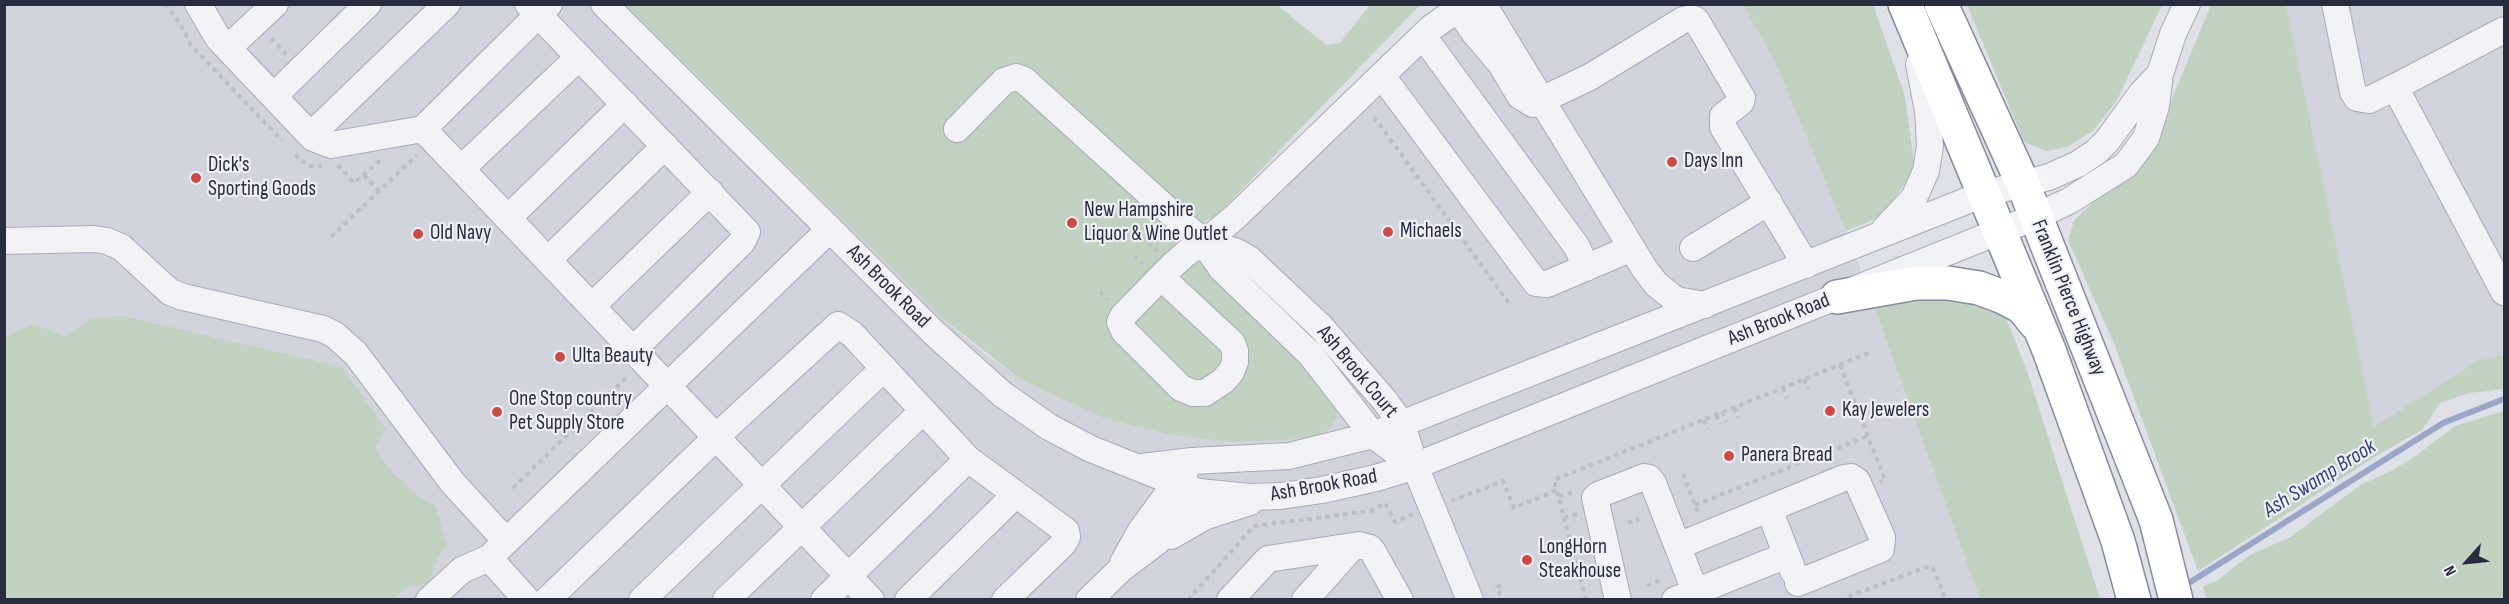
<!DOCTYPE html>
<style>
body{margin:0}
#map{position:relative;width:2509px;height:604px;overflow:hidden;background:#dfe1e8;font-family:"Sofia Sans Condensed",sans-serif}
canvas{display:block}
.frame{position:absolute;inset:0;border:6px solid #282c3f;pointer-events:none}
.north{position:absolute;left:2437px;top:532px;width:60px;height:60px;-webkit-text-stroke:4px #eff0f6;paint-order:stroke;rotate:243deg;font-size:16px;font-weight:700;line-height:24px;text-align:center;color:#282c3f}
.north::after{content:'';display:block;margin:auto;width:21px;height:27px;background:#282c3f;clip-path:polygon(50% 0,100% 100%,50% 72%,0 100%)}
</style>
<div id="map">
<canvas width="2509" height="604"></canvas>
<div class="frame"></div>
<div class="north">N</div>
</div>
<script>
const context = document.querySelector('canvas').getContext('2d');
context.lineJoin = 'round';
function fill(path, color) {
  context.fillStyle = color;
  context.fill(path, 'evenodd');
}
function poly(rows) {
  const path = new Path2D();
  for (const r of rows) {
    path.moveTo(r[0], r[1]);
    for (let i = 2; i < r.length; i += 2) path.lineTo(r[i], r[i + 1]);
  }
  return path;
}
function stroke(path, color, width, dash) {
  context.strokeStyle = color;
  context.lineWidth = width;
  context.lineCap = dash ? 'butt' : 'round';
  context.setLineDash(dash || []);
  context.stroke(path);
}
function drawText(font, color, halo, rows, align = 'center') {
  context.font = font + ' "Sofia Sans Condensed",sans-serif';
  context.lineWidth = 4.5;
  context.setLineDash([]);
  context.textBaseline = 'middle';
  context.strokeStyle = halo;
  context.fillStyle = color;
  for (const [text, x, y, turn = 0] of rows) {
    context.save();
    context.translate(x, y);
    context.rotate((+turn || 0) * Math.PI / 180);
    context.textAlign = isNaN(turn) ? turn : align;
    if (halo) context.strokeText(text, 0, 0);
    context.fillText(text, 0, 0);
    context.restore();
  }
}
const built = poly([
 [4,5,625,5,940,316,986,355,1020,379,1106,419,1166,434,1229,442,1332,427,1337,415,1336,401,1204,243,1465,5,1743,5,1775,62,1846,231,1980,599,5,599],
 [2286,5,2504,5,2504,355,2374,428]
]);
const green = poly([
 [625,5,1277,5,1326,45,1340,43,1370,5,1420,5,1216,216,1205,221,1204,243,1249,306,1336,401,1337,415,1332,427,1322,434,1301,439,1229,442,1166,434,1106,419,1020,379,940,316],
 [1743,5,1873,5,1905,96,1914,163,1909,177,1883,216,1846,231,1775,62],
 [1967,5,2162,5,2116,102,2093,131,2067,147,2047,151,2024,142],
 [2211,5,2286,5,2374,427,2478,361,2504,355,2504,389,2469,393,2440,403,2422,430,2376,456,2198,571,2115,346,2068,240,2074,221,2092,203,2135,173,2156,144,2176,89],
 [1925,296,1982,300,2004,313,2027,371,2100,599,1980,599,1874,307],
 [122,316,342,367,385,428,375,448,389,469,420,498,435,505,447,546,439,555,428,583,406,587,393,600,5,599,5,337,34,324,66,337,91,318],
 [2504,411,2504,599,2206,599,2203,586,2217,581,2248,556,2290,537,2362,484,2391,471,2417,455,2455,426]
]);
const stream = poly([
 [2184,586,2443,423,2504,399]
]);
const path = poly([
 [165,4,179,22,191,45,282,141],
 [271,38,286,54],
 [1374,117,1511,306],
 [295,155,309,166,322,166],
 [338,165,354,183,382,159],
 [364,175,379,191],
 [331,237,417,155],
 [1148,242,1158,252],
 [1134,256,1143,264],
 [1100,292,1108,300],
 [1840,365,1885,480,1880,482],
 [1804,379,1808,389],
 [1783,388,1787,398],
 [1734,408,1738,417],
 [1722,412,1726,422],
 [1716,415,1720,424],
 [1704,420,1708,429],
 [1683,474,1699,515],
 [513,488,628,376],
 [1559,496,1575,492],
 [1451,501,1503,481,1514,508,1557,490],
 [1695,505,1868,436],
 [1564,518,1578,514],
 [1628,523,1639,519],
 [1501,585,1497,587,1502,600],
 [1647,586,1661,579],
 [1188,600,1254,526,1371,511,1385,503,1395,522,1413,514],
 [1586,600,1554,480,1869,353],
 [1840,600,1929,566,1934,570,1946,600]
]);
const minor = poly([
 [198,4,218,38,313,138,331,145,423,129,549,4],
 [528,4,747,232,742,242,634,349],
 [604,4,933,332,1002,394,1049,427,1091,449,1199,492,1250,497,1281,496,1322,490,1376,478,1415,466,2035,217,2069,201,2126,165,2146,138,2156,106,2160,74,2173,34,2187,4],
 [1455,4,1473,31,1501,64,1520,96,1533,104,1590,77,1683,20,1691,18,1696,20,1742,98,1741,102,1723,116,1723,127,1806,265],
 [1483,4,1644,268,1656,284,1676,300,1705,305],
 [2335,4,2353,92,2357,98,2369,100,2395,87],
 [2504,30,2395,87,2504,292],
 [1423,36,1577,247,1586,268],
 [228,48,275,4],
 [1382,76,1536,283,1547,284,1632,248],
 [274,96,368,4],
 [423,129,871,600],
 [957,129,1004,81,1016,77,1024,80,1204,243,1222,269,1311,355,1373,435,1415,466],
 [311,135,447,4],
 [461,169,579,57],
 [508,218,625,104],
 [1884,230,1914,198,1926,171,1930,146,1928,111,1919,64],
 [4,241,94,239,107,241,121,247,170,292,183,297,323,329,335,335,356,354,452,482,506,541],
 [1204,243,1235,251,1249,259,1321,327,1385,401,1402,425,1415,466,1470,600],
 [1693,248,1769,202],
 [548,260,665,146],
 [1161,277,1232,343,1235,351,1235,362,1231,372,1223,381,1205,393,1193,393,1181,388,1124,331,1120,322,1123,316,1161,277,1174,264,1189,251,1204,243,1235,217,1431,28,1465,4],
 [592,306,710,192],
 [1142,467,1192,461,1289,456,1373,435,1984,194,2049,177,2078,164,2096,152,2107,141,2142,93,2160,74],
 [1769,509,1793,571],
 [1171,536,1204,517,1250,502],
 [1678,546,1844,478,1851,477,1857,481,1882,537,1881,549,1798,583],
 [489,558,527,600],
 [1123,563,1140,532,1186,469],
 [429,600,462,570,489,558,830,229],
 [547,600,731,423,838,325,852,334,968,459,1066,531,1067,537,1063,544,1005,600],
 [642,600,884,368],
 [726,600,923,411],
 [824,600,968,459],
 [908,600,1016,494],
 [1089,600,1121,569,1158,541,1199,492],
 [1230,600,1268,559,1359,545,1370,548,1373,552,1400,600],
 [1305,600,1353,546],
 [1618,600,1595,498,1598,495,1644,477,1649,478,1653,483,1695,591],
 [1675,600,1787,555]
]);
const highway = poly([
 [1905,4,2049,350,2118,541,2134,600],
 [1941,4,2023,184,2156,520,2176,600],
 [1837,297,1916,283,1948,283,1979,288,2003,297,2022,307,2035,323]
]);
const markers = [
 [1672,162,6,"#cc4c45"],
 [196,178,6,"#cc4c45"],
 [1072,223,6,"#cc4c45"],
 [1388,232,6,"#cc4c45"],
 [418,234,6,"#cc4c45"],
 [560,357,6,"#cc4c45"],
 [1830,411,6,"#cc4c45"],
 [497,412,6,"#cc4c45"],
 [1729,456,6,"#cc4c45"],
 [1527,560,6,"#cc4c45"]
];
const poiNames = [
 ["Days Inn",1684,162],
 ["Dick's",208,166],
 ["Sporting Goods",208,190],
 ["New Hampshire",1084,211],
 ["Liquor & Wine Outlet",1084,235],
 ["Michaels",1400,232],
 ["Old Navy",430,234],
 ["Ulta Beauty",572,357],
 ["One Stop country",509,400],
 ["Pet Supply Store",509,424],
 ["Kay Jewelers",1842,411],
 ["Panera Bread",1741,456],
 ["LongHorn",1539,548],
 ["Steakhouse",1539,572]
];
const streetNames = [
 ["Ash Brook Road",888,287,45],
 ["Franklin Pierce Highway",2068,298,68],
 ["Ash Brook Road",1779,320,-22],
 ["Ash Brook Court",1357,372,50],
 ["Ash Brook Road",1324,486,-10]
];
const waterNames = [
 ["Ash Swamp Brook",2320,479,-32]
];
fill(built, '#d1d3dd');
fill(green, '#c1d2c0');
stroke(stream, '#9ba7c8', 6);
stroke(minor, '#a8abb5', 28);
stroke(highway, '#878b9f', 36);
stroke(path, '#bdbfc7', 4, [4.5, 4.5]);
stroke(minor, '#f2f3f7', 26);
stroke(highway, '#fff', 33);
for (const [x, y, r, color] of markers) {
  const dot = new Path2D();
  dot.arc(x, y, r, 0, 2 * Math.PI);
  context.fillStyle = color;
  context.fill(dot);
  stroke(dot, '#eff0f6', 2);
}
drawText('21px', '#282c3f', '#eff0f6', poiNames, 'left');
drawText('21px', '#282c3f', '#eff0f6', streetNames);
drawText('italic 22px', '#334373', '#eff0f6', waterNames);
</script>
